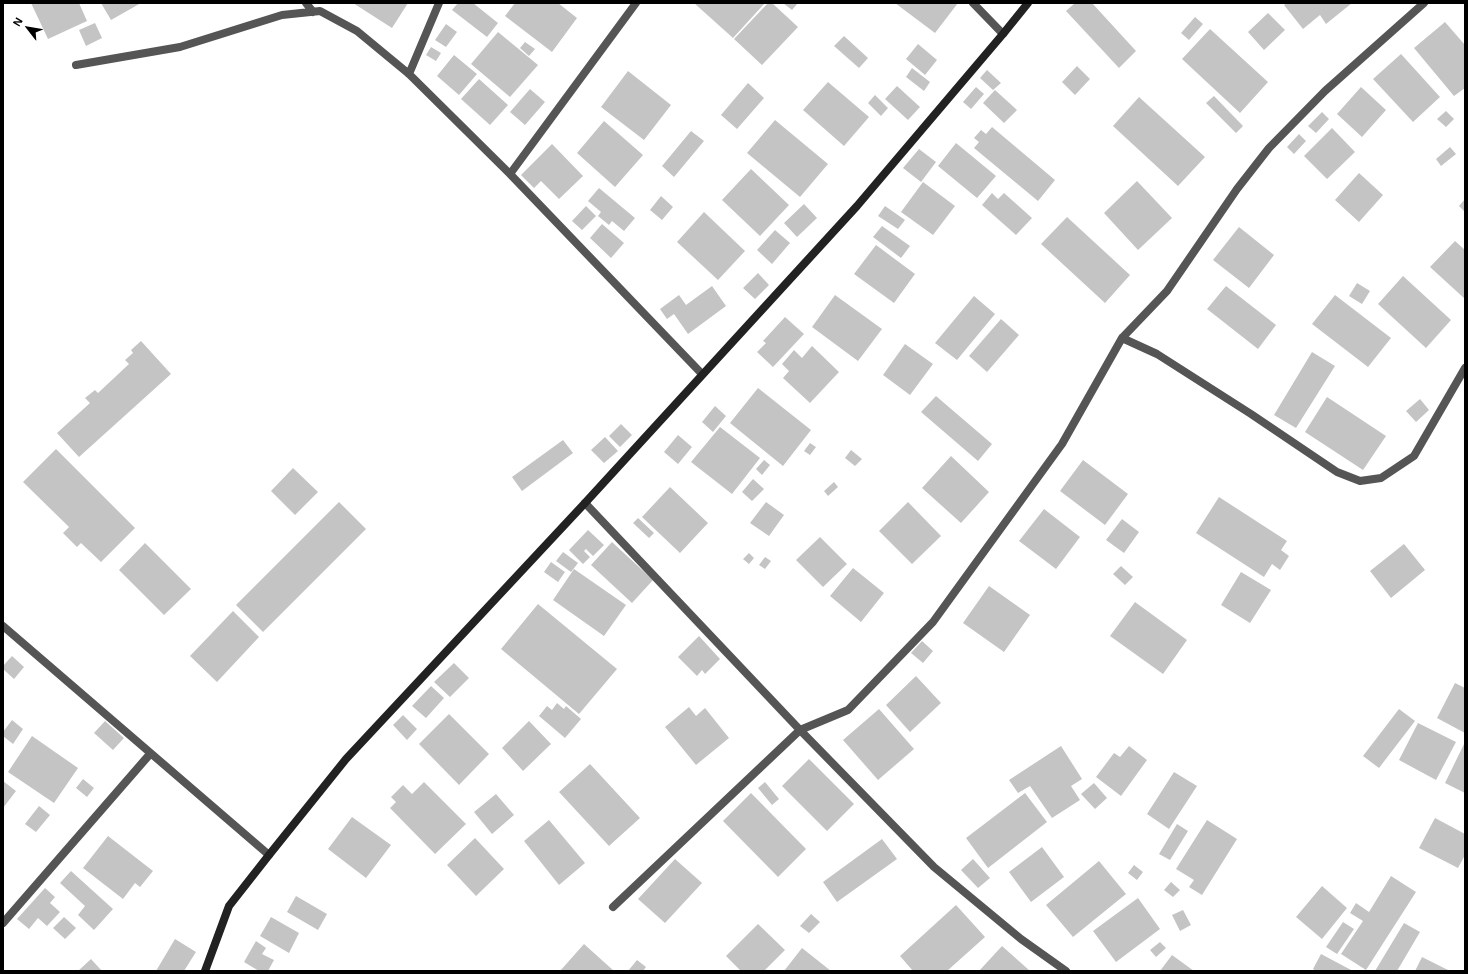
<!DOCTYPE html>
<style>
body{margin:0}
#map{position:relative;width:1468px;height:974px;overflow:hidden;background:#fff;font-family:Helvetica,sans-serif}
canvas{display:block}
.frame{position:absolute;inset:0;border:4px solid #000;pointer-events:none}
.north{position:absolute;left:8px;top:8px;width:40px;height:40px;-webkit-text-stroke:3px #fff;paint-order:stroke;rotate:301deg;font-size:11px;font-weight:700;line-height:16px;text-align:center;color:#000}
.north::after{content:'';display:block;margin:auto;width:14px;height:18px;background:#000;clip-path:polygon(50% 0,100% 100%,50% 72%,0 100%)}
</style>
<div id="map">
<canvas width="1468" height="974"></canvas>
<div class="frame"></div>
<div class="north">N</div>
</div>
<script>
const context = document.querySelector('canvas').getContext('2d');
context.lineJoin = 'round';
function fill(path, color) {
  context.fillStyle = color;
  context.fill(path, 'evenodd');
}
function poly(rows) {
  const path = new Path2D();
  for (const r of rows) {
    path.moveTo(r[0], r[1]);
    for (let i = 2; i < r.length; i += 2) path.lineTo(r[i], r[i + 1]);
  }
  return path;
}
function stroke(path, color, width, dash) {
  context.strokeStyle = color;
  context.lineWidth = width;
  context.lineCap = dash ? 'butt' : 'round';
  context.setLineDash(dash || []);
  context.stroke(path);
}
const building = poly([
 [31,3,79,3,87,21,48,39],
 [101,3,141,3,111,20],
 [353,3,408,3,392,28],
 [458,3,473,3,498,23,487,37,452,10],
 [515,3,558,3,577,18,552,52,505,16],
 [694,3,765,3,733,38],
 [768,3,772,3,798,27,762,65,734,39],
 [783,3,798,3,792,10],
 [895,3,958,3,935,33],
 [1075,3,1092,3,1136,51,1119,68,1066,11],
 [1287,3,1352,3,1326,24,1320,15,1303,29,1284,5],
 [1268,13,1285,30,1264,50,1248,32],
 [1195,17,1203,24,1189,40,1181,33],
 [1445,22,1465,45,1465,88,1454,96,1414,48],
 [95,23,102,38,86,46,79,30],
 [446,24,457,32,446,47,435,40],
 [1210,29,1268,82,1240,113,1182,59],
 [498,32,538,65,510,97,471,64],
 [844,36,868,58,859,68,834,46],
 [525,42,535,49,529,56,520,48],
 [918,44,937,60,925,75,906,59],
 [431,47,441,53,436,61,426,55],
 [1401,54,1440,97,1413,122,1373,79],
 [454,55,477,74,459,95,437,76],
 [1077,66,1090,79,1075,95,1062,82],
 [912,68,930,82,924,91,906,77],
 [987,70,1001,83,993,90,980,78],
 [628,71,671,105,644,140,601,107],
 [479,79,508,105,490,125,461,99],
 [828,82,869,117,844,146,803,110],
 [748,83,764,98,737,129,721,115],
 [897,86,920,107,908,120,885,99],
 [976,87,984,94,971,109,963,102],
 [1361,87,1386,110,1362,137,1337,114],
 [530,89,545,102,525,125,510,112],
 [995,90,1017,110,1004,123,983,103],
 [875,95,888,108,881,116,868,103],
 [1214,96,1243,126,1236,133,1206,103],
 [1139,97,1205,157,1178,186,1113,126],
 [1446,111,1454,119,1446,127,1437,119],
 [1322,112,1329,119,1316,133,1308,126],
 [775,120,828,164,800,197,747,153],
 [604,121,643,155,615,187,577,153],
 [992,127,1055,180,1038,201,974,148,979,142,974,138,981,130,986,134],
 [1332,128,1355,152,1327,179,1304,156],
 [691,131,704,141,674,177,662,166],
 [1299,134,1306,141,1294,154,1287,147],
 [956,143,996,176,977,198,938,166],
 [552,144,583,176,559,199,541,181,534,188,521,175],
 [1450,147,1456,154,1441,166,1436,159],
 [919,149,936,162,921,182,903,168],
 [751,169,789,205,760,236,722,200],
 [1359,173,1383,195,1359,222,1335,200],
 [1137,181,1172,218,1138,250,1104,213],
 [923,182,955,206,933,235,901,212],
 [599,188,635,218,624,231,612,221,609,225,598,216,601,212,588,201],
 [992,193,998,199,1004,193,1032,218,1016,235,982,205],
 [661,196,673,207,662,220,650,210],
 [1465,199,1465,212,1459,206],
 [804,204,817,218,797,237,784,223],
 [586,206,596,216,582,230,572,221],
 [885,206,905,220,898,229,878,216],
 [704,212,745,251,718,280,677,242],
 [1067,217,1130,275,1105,303,1041,244],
 [602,224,624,243,611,258,590,238],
 [882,226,910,246,901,258,873,237],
 [1239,227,1274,255,1249,288,1213,260],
 [775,230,790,243,772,264,757,250],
 [1455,241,1465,250,1465,299,1430,267],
 [876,245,915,274,894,303,854,274],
 [758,273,769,285,755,299,743,288],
 [1403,276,1451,320,1426,348,1378,304],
 [1357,283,1370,291,1362,304,1349,296],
 [712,286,726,306,688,334,674,314,667,319,660,309,679,295,686,305],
 [1226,286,1276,325,1258,349,1207,309],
 [835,295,882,329,858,361,812,327],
 [1335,295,1391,338,1368,367,1312,324],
 [974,296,995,314,957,360,935,343],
 [785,317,804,334,773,367,757,352,766,343,763,341],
 [1001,319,1019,335,987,372,969,356],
 [141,341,171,374,79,457,57,433,90,403,85,398,95,390,98,393,129,364,125,360,133,353,131,350],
 [905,344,933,364,910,395,883,375],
 [812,346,839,372,810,403,783,378,789,371,782,364,794,350,802,358],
 [1312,352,1335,366,1296,428,1274,415],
 [758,388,811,430,783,466,730,423],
 [936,396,992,444,978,461,921,412],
 [1327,397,1386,436,1363,470,1305,432],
 [1420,399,1429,410,1416,422,1406,411],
 [715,406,726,416,713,432,702,422],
 [621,424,632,435,620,447,609,436],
 [720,427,760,458,732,494,691,462],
 [678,435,692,447,678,464,664,452],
 [605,437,618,451,604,463,591,450],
 [563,440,573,453,522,491,512,477],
 [810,443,816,447,810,455,804,451],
 [56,449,135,528,101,562,81,543,77,547,63,533,69,527,23,482],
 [851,450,862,459,855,466,845,458],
 [951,456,989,492,961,523,922,488],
 [764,460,770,465,762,475,756,469],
 [1083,460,1128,494,1105,525,1060,491],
 [293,468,318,492,295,515,271,491],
 [753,479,764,489,752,501,742,492],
 [834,482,838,487,828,496,824,491],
 [670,487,708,523,680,553,642,517],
 [1219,497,1287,541,1281,550,1289,556,1280,570,1272,564,1264,577,1196,533],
 [339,502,366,529,263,632,236,605],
 [766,502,784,515,769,536,750,523],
 [908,502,941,536,912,564,879,531],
 [1044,509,1080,537,1056,569,1019,541],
 [638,518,654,533,649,538,633,523],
 [1122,519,1139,532,1124,553,1106,540],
 [588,530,604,545,593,556,586,549,584,551,590,557,583,564,569,550],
 [820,537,847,564,823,587,796,560],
 [612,542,653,580,632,603,591,565],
 [145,543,191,589,164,615,119,570],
 [1404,544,1425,570,1391,598,1370,571],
 [563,552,578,563,571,572,556,561],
 [749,553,754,558,749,564,743,559],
 [765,557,771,561,765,569,759,565],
 [551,562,565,572,558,582,544,572],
 [1121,566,1133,577,1125,585,1113,574],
 [853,568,884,593,861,622,830,596],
 [574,569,626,605,604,636,553,600],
 [1241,572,1271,590,1250,623,1221,605],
 [989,586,1030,615,1004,652,963,623],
 [1135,602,1187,640,1163,674,1110,636],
 [538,604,617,669,579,714,501,649],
 [233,611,259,637,217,682,190,656],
 [699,636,720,659,705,674,702,670,697,676,678,657],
 [922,641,933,651,923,663,911,653],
 [12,656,24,667,14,679,3,669,3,666],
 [454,663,469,678,450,697,434,682],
 [916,676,941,703,910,732,886,705],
 [1455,683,1465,688,1465,733,1437,718],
 [431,686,444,698,426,718,412,706],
 [557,703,564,709,566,706,581,719,565,738,539,716,547,706,552,710],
 [689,707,696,716,705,708,729,738,696,765,665,727],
 [879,709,914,749,878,780,843,740],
 [1399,709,1415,721,1379,768,1363,756],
 [449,714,489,754,459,785,419,744],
 [403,715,417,729,407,740,393,725],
 [12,720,23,729,13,744,3,736,3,732],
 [105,721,124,738,113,750,94,733],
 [529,721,551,744,523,771,502,748],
 [1418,723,1456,742,1436,780,1399,760],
 [32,736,78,768,54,803,8,772],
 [1465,742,1465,793,1445,783],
 [1061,746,1082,779,1071,786,1080,800,1052,818,1030,786,1018,793,1009,780],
 [1129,746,1147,760,1121,796,1096,777,1114,753,1120,757],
 [809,759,854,804,827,831,782,786],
 [590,764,640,818,609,846,559,792],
 [1174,772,1197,786,1169,829,1147,814],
 [83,779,94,788,87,797,76,788],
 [3,781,16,791,3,808],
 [424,782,466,824,435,854,390,808,396,802,391,797,403,785,412,794],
 [765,782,779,799,772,805,758,788],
 [1094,783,1107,798,1095,809,1081,794],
 [751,793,806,849,778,877,723,821],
 [1025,793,1047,822,988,868,966,838],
 [496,794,514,815,492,834,474,812],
 [39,806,50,815,36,832,25,824],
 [352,817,391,845,366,878,328,849],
 [1435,818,1465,834,1465,855,1458,868,1419,848],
 [549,820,585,863,559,885,524,841],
 [1207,820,1237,839,1202,895,1189,887,1194,880,1176,869],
 [1177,824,1188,831,1170,860,1159,854],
 [108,836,153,871,140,887,135,883,123,899,83,868],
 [475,838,504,869,476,896,447,865],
 [882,839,897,859,837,902,823,882],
 [1042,847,1064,877,1031,902,1009,872],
 [675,859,702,883,665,923,638,899],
 [973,859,990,878,978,888,961,870],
 [1099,861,1126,894,1073,937,1046,905],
 [1134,865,1143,872,1137,880,1128,873],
 [71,871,113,909,94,930,78,915,85,906,60,883],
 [1391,876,1416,892,1366,970,1341,954,1363,921,1350,913,1356,903,1369,912],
 [1171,882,1180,890,1173,897,1164,890],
 [1322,886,1347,908,1322,939,1296,917],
 [45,888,55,897,50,903,60,912,47,926,38,918,29,929,17,919],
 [296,896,327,914,318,930,287,912],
 [1138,898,1160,929,1116,962,1093,931],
 [956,905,985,937,947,971,913,971,900,956],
 [1183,910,1191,925,1180,931,1172,915],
 [811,914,820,922,809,933,800,926],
 [64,917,76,928,65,939,53,928],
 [271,917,299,933,289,953,260,936],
 [1343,922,1354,929,1337,954,1326,947],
 [1404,923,1420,932,1397,971,1375,971],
 [758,924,785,950,764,971,741,971,726,956],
 [175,939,196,952,184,971,156,971],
 [256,941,266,948,262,954,274,960,268,971,259,971,244,962],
 [1160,942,1166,948,1156,957,1150,950],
 [584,944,614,971,560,971],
 [1002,946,1030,971,979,971],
 [802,948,831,971,784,971],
 [1321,954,1353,971,1316,971,1313,969],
 [1172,955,1194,971,1160,971],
 [1422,957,1450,971,1415,971],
 [91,959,102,971,78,971],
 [637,960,646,967,643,971,628,971]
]);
const street = poly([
 [306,3,313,12],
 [973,3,1003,34],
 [76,65,180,47,282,15,320,11,357,31,409,74,510,174,702,374],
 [409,74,439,3],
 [510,174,636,3],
 [1122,338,1157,354,1251,414,1337,472,1360,481,1381,478,1414,456,1465,368],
 [585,503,800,730,934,867,1021,939,1066,971],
 [3,626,269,855],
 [613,907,800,730,848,710,933,622,1062,444,1122,338,1167,291,1237,189,1269,148,1325,91,1424,3],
 [3,923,150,754]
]);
const secondary = poly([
 [205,971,229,906,269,855,346,759,585,503,857,206,1003,34,1028,3]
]);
fill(building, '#c4c4c4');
stroke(street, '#555', 8);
stroke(secondary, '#222', 8);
</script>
